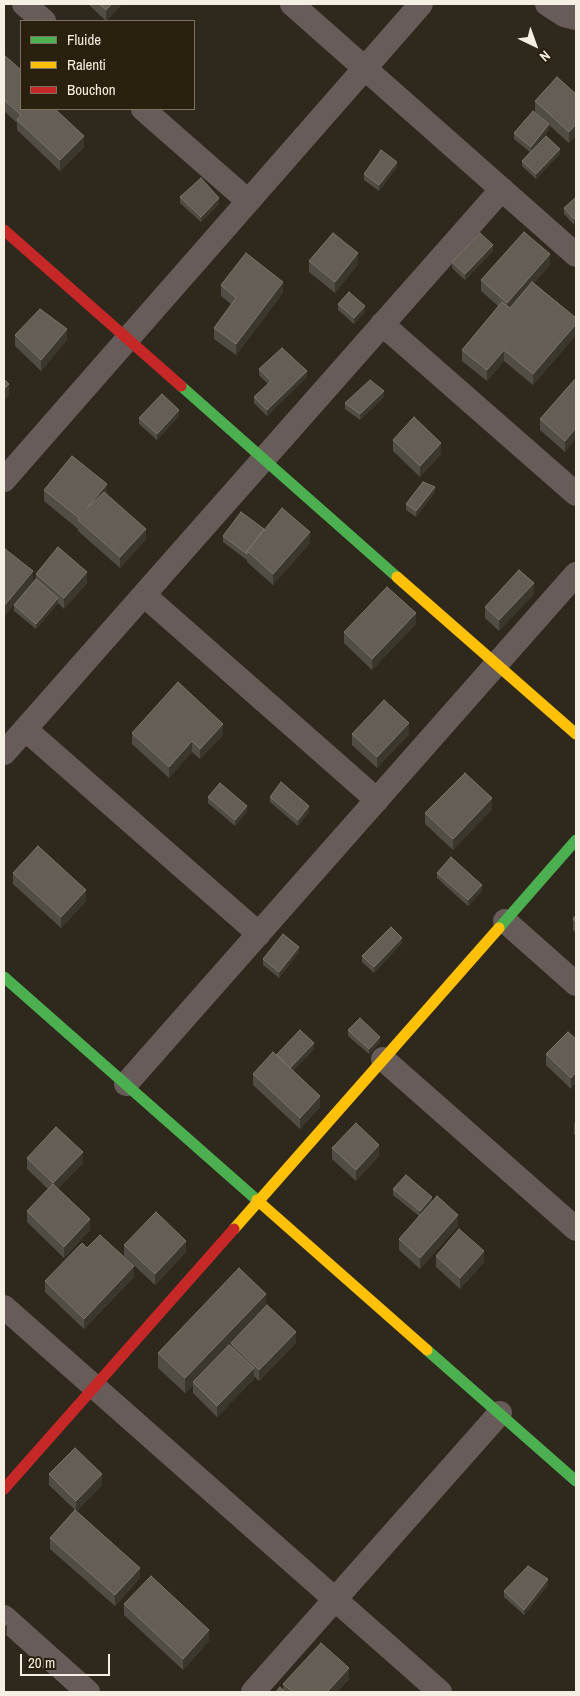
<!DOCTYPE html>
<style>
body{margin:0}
#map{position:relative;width:580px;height:1696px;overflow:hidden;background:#2e281d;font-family:"Archivo Narrow",sans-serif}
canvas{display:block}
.frame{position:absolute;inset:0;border:5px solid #f5eee3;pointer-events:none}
.legend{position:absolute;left:20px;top:20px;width:175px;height:90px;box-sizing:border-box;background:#2a200e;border:1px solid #7b7263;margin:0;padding:6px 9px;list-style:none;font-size:15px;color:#f5eee3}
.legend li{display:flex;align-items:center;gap:10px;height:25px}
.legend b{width:25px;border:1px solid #7b7263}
.north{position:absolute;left:510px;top:20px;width:50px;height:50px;-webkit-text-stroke:4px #2a200e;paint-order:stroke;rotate:138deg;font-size:14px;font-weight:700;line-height:20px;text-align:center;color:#f5eee3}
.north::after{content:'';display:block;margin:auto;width:18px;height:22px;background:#f5eee3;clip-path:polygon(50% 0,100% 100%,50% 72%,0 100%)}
.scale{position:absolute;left:20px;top:1654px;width:90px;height:22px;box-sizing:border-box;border:2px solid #f5eee3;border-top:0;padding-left:6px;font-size:15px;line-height:18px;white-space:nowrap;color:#f5eee3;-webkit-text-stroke:4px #2a200e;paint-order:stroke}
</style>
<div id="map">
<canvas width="580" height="1696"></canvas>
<div class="frame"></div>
<ul class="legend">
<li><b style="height:6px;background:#4caf50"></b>Fluide</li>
<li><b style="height:6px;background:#ffc107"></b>Ralenti</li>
<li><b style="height:6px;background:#c62828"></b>Bouchon</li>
</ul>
<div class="north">N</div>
<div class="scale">20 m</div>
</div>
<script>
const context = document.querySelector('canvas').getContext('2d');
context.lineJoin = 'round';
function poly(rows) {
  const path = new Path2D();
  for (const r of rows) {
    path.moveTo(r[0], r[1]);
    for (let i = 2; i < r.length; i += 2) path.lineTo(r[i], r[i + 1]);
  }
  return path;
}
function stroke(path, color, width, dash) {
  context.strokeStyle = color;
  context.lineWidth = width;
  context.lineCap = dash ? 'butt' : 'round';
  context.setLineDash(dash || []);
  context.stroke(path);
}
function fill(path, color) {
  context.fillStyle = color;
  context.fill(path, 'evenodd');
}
const street = poly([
 [24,4,44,21],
 [292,4,576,255],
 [547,4,564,15,576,18],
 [143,109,248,201],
 [382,324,576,494],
 [4,480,421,4],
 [144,595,377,800],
 [25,729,259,934],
 [4,753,502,189],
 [505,921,576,984],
 [383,1059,576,1229],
 [126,1084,576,574],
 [4,1307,440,1692],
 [4,1617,88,1692],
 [253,1692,500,1413]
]);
const fast = poly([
 [181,386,397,577],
 [499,928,576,840],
 [4,977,257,1200],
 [427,1350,576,1481]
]);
const slow = poly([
 [397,577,576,734],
 [257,1200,427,1350],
 [234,1229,499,928]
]);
const jam = poly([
 [4,230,181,386],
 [4,1489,234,1229]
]);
const wall = poly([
 [88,4,122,4,106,21],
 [4,55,21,109,84,147,60,171,17,130,17,123,4,111],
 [576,94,576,135,569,143,549,125,549,130,532,150,560,154,536,179,522,166,522,161,530,152,514,139,514,133,545,121,535,112,535,101],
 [397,167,379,191,364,180,364,174],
 [180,197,219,204,201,222,180,203],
 [576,197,574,225,564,214,564,208],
 [493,251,465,280,452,268,452,262],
 [309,261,358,264,335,293,309,272],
 [550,265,534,283,576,318,576,335,533,385,504,361,487,381,462,361,462,350,498,306,481,291,481,280],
 [221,285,283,293,236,355,214,339,214,328,231,304,221,296],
 [338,304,365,312,354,324,338,310],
 [15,335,67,340,41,371,15,346],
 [259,369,307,377,267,416,254,403,254,397,268,384,259,375],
 [576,378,565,452,540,430,540,419],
 [384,397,360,420,345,409,345,403],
 [179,416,157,440,139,424,139,418],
 [393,440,441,454,420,477,393,451],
 [44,490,107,495,146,539,120,568,78,531,78,529,44,501],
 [435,492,416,517,406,510,406,504],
 [264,529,310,543,273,585,247,562,247,560,223,542,223,536],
 [36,574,87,583,64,609,58,603,36,629,14,611,14,605,36,579],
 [534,594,499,631,485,618,485,607],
 [416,624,372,670,344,643,344,632],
 [132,733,223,735,200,759,192,752,169,778,132,744],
 [352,734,409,734,377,768,352,745],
 [208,797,247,812,235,826,208,803],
 [270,797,309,812,298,826,270,802],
 [492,809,453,850,425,824,425,813],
 [13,873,86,901,61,928,13,884],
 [437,873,482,891,468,906,437,878],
 [576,915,576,933,573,930,573,919],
 [402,943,374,973,362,962,362,956],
 [299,952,279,978,263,965,263,959],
 [348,1030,380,1042,369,1054,348,1036],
 [576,1039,571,1089,546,1065,546,1054],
 [314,1049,293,1071,320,1107,300,1129,253,1085,253,1074,276,1055],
 [576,1121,576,1136,574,1134,574,1123],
 [332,1148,379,1156,356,1181,332,1159],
 [27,1158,83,1163,58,1188,90,1230,64,1258,27,1222,27,1211,48,1189,27,1169],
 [393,1189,432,1201,458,1226,420,1269,399,1250,399,1239,419,1216,393,1195],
 [124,1245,186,1252,155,1285,124,1256],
 [87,1248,134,1277,84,1329,45,1292,45,1281],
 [436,1256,484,1262,460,1289,436,1267],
 [266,1307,296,1343,259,1381,254,1376,254,1379,217,1417,193,1393,193,1385,185,1393,158,1368,158,1353],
 [49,1474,102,1485,77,1511,140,1578,115,1606,50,1549,50,1538,75,1510,49,1485],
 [548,1585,524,1615,504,1597,504,1591],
 [124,1604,209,1641,183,1670,124,1615],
 [349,1679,337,1692,276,1692,283,1690,283,1684]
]);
const shadedWall = poly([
 [112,4,122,4,106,21,106,10],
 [549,124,549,130,531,152,531,147],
 [576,124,576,135,569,143,569,132],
 [84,136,84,147,60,171,60,160],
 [560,149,560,154,536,179,536,174],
 [397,162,397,167,379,191,379,185],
 [219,198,219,204,201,222,201,217],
 [576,218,576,223,574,225,574,219],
 [493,245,493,251,465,280,465,274],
 [358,253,358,264,335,293,335,282],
 [550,254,550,265,507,313,507,303],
 [283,282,283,293,236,355,236,344],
 [365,306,365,312,354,324,354,318],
 [576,324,576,335,533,385,533,374],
 [67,329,67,340,41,371,41,360],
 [504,350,504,361,487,381,487,370],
 [307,371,307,377,267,416,267,410],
 [9,384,9,395,4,400,4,389],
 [384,391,384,397,360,420,360,414],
 [179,410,179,416,157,440,157,434],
 [576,428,576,439,565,452,565,441],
 [441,443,441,454,420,477,420,466],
 [107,484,107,495,87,508],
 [435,487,435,492,416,517,416,511],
 [146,529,146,539,120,568,120,557],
 [310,532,310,543,273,585,273,574],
 [33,571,33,582,4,617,4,606],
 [87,572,87,583,64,609,64,598],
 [534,583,534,594,499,631,499,620],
 [58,598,58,604,36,629,36,624],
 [416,613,416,624,372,670,372,659],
 [409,723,409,734,377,768,377,757],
 [223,724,223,735,200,759,200,749],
 [192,741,192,752,169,778,169,767],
 [492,798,492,809,453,850,453,839],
 [247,806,247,812,235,826,235,820],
 [309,806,309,812,298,826,298,820],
 [482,885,482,891,468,906,468,900],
 [86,890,86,901,61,928,61,917],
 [402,938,402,943,374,973,374,967],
 [299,947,299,952,279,978,279,972],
 [380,1037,380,1042,369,1054,369,1049],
 [314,1043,314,1049,289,1075,289,1069],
 [576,1072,576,1083,571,1089,571,1078],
 [320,1096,320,1107,300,1129,300,1118],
 [379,1145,379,1156,356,1181,356,1170],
 [83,1152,83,1163,53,1194,53,1183],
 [432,1197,432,1202,420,1217,420,1211],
 [458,1215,458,1226,420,1269,420,1258],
 [90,1219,90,1230,64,1258,64,1247],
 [186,1241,186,1252,155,1285,155,1274],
 [484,1251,484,1262,460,1289,460,1278],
 [134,1266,134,1277,84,1329,84,1319],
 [266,1294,266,1309,231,1343,231,1345,194,1384,193,1382,193,1385,185,1393,185,1378],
 [296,1332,296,1343,259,1381,259,1370],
 [254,1368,254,1379,217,1417,217,1406],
 [102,1474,102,1485,76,1512,76,1501],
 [140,1568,140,1578,115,1606,115,1595],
 [548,1579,548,1585,524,1615,524,1610],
 [7,1623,7,1634,4,1638,4,1627],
 [209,1630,209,1641,183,1670,183,1659],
 [349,1668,349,1679,337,1692,327,1692]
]);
const building = poly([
 [99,4,112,4,106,10,99,4],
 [4,55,21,70,21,109,55,109,84,136,60,160,17,120,21,115,4,100,4,55],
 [557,77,576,94,576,124,569,132,535,101,557,77],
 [533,111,549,124,531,147,514,133,533,111],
 [546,136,560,149,536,174,522,161,546,136],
 [381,150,397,162,379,185,364,174,381,150],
 [201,178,219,198,201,217,180,197,201,178],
 [576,197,576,218,574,219,564,208,576,197],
 [524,232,550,254,507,303,481,280,524,232],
 [333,233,358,253,335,282,309,261,333,233],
 [480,233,493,245,465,274,452,262,480,233],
 [246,253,283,282,236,344,214,328,236,298,221,285,246,253],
 [532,282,576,318,576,324,533,374,504,350,487,370,462,350,502,302,510,308,532,282],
 [349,292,365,306,354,318,338,304,349,292],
 [40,309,67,329,41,360,15,335,40,309],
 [282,348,307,371,267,410,254,397,271,381,259,369,282,348],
 [576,378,576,428,565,441,540,419,576,378],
 [4,379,9,384,4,389,4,379],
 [370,380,384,391,360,414,345,403,370,380],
 [162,394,179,410,157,434,139,418,162,394],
 [414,417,441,443,420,466,393,440,414,417],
 [72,456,107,484,87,508,104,492,146,529,120,557,78,520,79,518,44,490,72,456],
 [423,482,435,487,416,511,406,504,423,482],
 [282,508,310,532,273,574,247,551,282,508],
 [241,512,264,529,247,551,247,554,223,536,241,512],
 [58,547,87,572,64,598,36,574,58,547],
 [5,549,33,571,4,606,4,551,5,549],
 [519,570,534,583,499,620,485,607,519,570],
 [36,579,58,598,36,624,14,605,36,579],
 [387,587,416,613,372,659,344,632,387,587],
 [178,682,223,724,200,749,192,741,169,767,132,733,178,682],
 [384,700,409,723,377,757,352,734,384,700],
 [465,773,492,798,453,839,425,813,465,773],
 [281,782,309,806,298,820,270,797,281,782],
 [220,783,247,806,235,820,208,797,220,783],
 [38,846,86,890,61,917,13,873,38,846],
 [451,857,482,885,468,900,437,873,451,857],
 [576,915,576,922,573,919,576,915],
 [391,927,402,938,374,967,362,956,391,927],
 [283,934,299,947,279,972,263,959,283,934],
 [360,1018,380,1037,369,1049,348,1030,360,1018],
 [300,1030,314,1043,290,1068,276,1055,300,1030],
 [568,1032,576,1039,576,1072,571,1078,546,1054,568,1032],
 [273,1052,320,1096,300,1118,253,1074,273,1052],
 [356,1123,379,1145,356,1170,332,1148,356,1123],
 [56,1127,83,1152,53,1183,27,1158,56,1127],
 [406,1175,432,1197,420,1211,393,1189,406,1175],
 [53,1184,90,1219,64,1247,27,1211,53,1184],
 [437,1196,458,1215,420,1258,399,1239,437,1196],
 [156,1212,186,1241,155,1274,124,1245,156,1212],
 [459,1229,484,1251,460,1278,436,1256,459,1229],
 [100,1235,134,1266,84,1319,45,1281,82,1243,87,1248,100,1235],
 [239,1268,266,1294,185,1378,158,1353,239,1268],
 [267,1305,296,1332,259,1370,231,1343,267,1305],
 [229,1345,254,1368,217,1406,193,1382,229,1345],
 [75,1448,102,1474,76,1501,49,1474,75,1448],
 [75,1510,140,1568,115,1595,50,1538,75,1510],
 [528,1566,548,1579,524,1610,504,1591,528,1566],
 [151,1576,209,1630,183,1659,124,1604,151,1576],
 [4,1620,7,1623,4,1627,4,1620],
 [321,1643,349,1668,327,1692,293,1692,283,1684,321,1643],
 [280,1687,285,1692,276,1692,280,1687]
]);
stroke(street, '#675c5a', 24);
stroke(fast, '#4caf50', 11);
stroke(slow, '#ffc107', 11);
stroke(jam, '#c62828', 11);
fill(wall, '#524d44');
fill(shadedWall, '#3c372d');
fill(building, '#645e55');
stroke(building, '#7a756b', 1);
</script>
